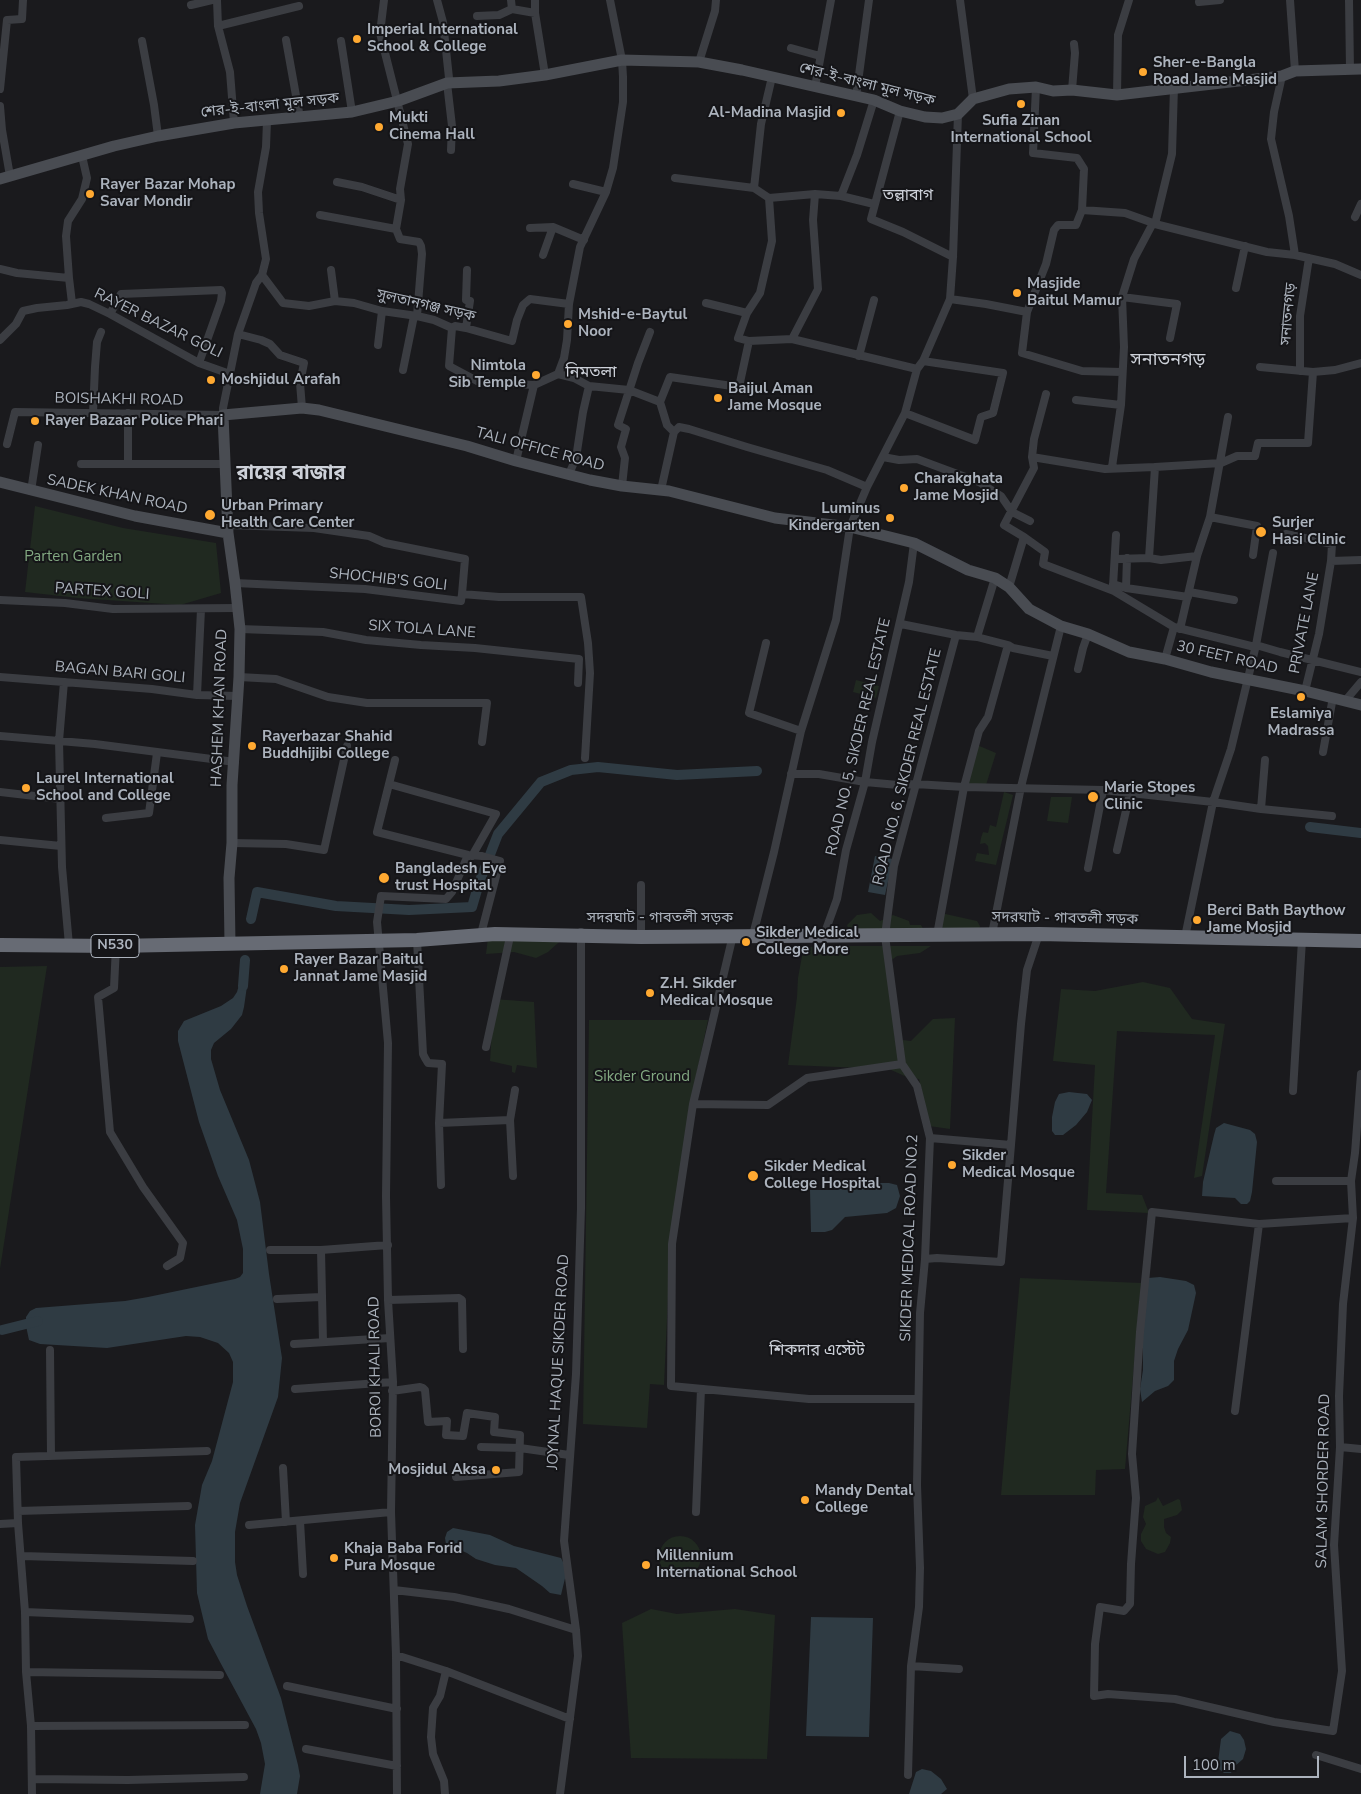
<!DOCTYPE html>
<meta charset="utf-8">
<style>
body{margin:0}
#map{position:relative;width:1361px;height:1794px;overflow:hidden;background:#1a1a1d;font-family:"Nunito Sans",sans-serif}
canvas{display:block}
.scale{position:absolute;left:1184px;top:1756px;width:135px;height:22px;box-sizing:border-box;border:2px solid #acb3bd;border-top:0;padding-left:6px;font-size:15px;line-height:18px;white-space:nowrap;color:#acb3bd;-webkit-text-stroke:4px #151518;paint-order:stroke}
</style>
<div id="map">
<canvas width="1361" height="1794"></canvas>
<div class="scale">100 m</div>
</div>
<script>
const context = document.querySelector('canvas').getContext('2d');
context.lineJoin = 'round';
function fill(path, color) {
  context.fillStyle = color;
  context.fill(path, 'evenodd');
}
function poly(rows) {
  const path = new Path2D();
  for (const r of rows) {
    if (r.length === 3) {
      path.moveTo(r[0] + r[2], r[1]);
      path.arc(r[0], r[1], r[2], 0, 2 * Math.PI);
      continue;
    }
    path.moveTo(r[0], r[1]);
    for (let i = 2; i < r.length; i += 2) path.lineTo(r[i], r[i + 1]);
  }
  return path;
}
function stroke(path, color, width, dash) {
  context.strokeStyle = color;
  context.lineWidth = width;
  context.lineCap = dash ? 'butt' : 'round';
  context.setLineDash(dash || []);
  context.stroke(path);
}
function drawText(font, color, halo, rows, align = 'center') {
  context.font = font + ' "Nunito Sans","Noto Sans Bengali",sans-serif';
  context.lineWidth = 4;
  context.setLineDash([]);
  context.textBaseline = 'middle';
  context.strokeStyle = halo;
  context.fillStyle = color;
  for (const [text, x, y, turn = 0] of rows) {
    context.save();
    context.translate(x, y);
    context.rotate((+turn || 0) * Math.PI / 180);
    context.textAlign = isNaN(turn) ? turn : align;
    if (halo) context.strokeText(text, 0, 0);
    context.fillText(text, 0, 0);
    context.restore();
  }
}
const green = poly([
 [35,506,123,528,216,543,221,593,180,605,78,598,25,592],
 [856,680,879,686,876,698,853,692],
 [977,745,996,753,986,785,967,784],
 [1004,792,1013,795,996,865,975,861,977,853,989,855,988,846,985,843,980,844,981,838,983,832,988,833,990,825,996,827],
 [1051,797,1072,797,1068,823,1047,821],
 [871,913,880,921,893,915,909,921,910,925,921,925,926,934,850,934,847,925,857,915],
 [941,913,977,921,980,926,979,930,941,929],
 [567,935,548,952,536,958,514,952,486,954,488,938],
 [814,946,931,946,920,953,897,956,889,962,895,1039,911,1041,933,1019,955,1018,950,1129,929,1126,919,1079,909,1078,889,1069,788,1065,797,997,798,978,802,956,808,948],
 [47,966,0,1269,0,967],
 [1143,982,1170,988,1192,1019,1225,1024,1202,1176,1194,1178,1215,1035,1117,1031,1106,1193,1142,1195,1149,1213,1087,1210,1095,1065,1053,1061,1061,989,1095,991],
 [494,999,534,1002,537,1068,517,1065,515,1073,512,1072,512,1066,490,1061],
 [589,1020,708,1020,695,1081,668,1297,664,1385,650,1384,647,1428,583,1424],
 [1020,1278,1141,1283,1125,1469,1096,1470,1095,1495,1001,1495],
 [1158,1497,1163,1506,1178,1499,1180,1500,1182,1510,1177,1515,1164,1519,1164,1527,1166,1533,1171,1537,1170,1543,1165,1552,1158,1554,1146,1549,1141,1541,1141,1534,1146,1524,1143,1517,1145,1506,1156,1501],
 [680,1557,21],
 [651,1609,677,1614,735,1609,775,1615,767,1759,631,1758,622,1623]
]);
const water = poly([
 [875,856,893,859,885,895,868,892],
 [242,974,245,975,247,986,244,1007,242,1015,231,1029,214,1043,211,1050,211,1059,220,1090,249,1160,260,1202,269,1274,282,1358,278,1397,240,1503,235,1532,235,1562,237,1575,247,1606,281,1698,298,1765,300,1776,297,1794,260,1794,265,1764,261,1743,256,1729,220,1662,208,1639,197,1593,195,1525,202,1485,212,1461,233,1382,233,1362,229,1353,218,1343,200,1337,186,1336,107,1348,40,1344,29,1340,26,1326,26,1317,30,1311,36,1308,125,1301,148,1297,235,1279,240,1277,243,1273,243,1249,237,1220,218,1176,199,1122,178,1041,178,1031,184,1021,221,1006,233,998,237,992],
 [1069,1092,1087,1094,1092,1100,1087,1112,1076,1125,1063,1135,1055,1135,1052,1131,1052,1117,1055,1102,1059,1094],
 [1224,1123,1250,1130,1255,1134,1257,1142,1252,1192,1250,1201,1247,1204,1241,1204,1235,1198,1202,1196,1203,1182,1214,1135,1216,1128],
 [839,1183,889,1183,897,1185,900,1196,896,1208,887,1213,845,1217,832,1230,825,1232,811,1232,810,1190,838,1190],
 [1160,1277,1186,1281,1194,1285,1196,1293,1188,1330,1178,1349,1174,1361,1174,1380,1168,1386,1155,1391,1142,1402,1140,1389,1143,1370,1143,1333,1148,1278],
 [453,1528,490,1535,514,1546,561,1558,567,1570,561,1595,550,1593,542,1586,516,1568,495,1565,476,1559,467,1553,446,1544,445,1538,447,1532],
 [811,1617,873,1618,869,1737,806,1736],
 [1230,1731,1240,1734,1244,1740,1246,1749,1243,1759,1234,1767,1231,1773,1224,1773,1219,1769,1218,1762,1221,1739],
 [922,1769,931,1771,941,1779,947,1789,941,1794,909,1794,916,1772]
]);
const canal = poly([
 [1310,827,1361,833],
 [251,919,257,892,336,906,409,910,472,907,479,883,498,834,541,782,571,770,598,767,677,775,757,771],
 [243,986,245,960],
 [2,1330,38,1321]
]);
const street = poly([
 [217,0,218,26,230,72,234,123],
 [384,0,380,33,408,144,400,189,401,200,396,229,400,239,419,242,421,246,422,254,417,316],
 [437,0,443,22,449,78,447,83,452,126,451,150],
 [511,0,512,9,535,13],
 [535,0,535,13,545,75],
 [960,0,973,99],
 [1290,0,1295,71],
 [1349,0,1350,70],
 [1199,2,1220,0],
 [191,5,212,0],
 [477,16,499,15,512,9],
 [218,26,299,6],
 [286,40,300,118],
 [142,41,154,105,158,136],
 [341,41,352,112],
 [791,48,820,56],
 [699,62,715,11,716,0],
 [1282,76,1274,112,1271,139,1289,216,1295,255],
 [815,87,831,0],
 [1036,87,1033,153,1077,158,1084,169,1082,210],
 [0,89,7,20,22,19,23,0],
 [1072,90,1075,53,1074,44],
 [1117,95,1118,35,1129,0],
 [856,97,869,0],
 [0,106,2,130,10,176],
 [900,111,871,219,903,232,953,257],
 [675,178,754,188,769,198],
 [337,182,362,187,401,200],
 [573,184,606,192],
 [754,188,761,124,772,77],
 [841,196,857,155,874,100],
 [320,215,396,229],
 [1355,217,1361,204],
 [1155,224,1267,252,1295,255,1335,264,1361,275],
 [530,228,553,227,584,240],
 [543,255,553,227],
 [0,269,17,273,69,278],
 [331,270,335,301],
 [262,275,283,303,309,306,335,301,354,303,382,311,417,316,434,320,452,328,455,326,466,328,512,341,517,320,523,305,530,299,569,304],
 [1236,288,1245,246],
 [1122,297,1177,304,1170,338],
 [950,299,986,304,1027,312],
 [72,303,69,278,66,236,68,221,82,199,87,178,82,156],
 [706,303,747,313],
 [110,314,121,294,221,290,222,293,221,301,199,363],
 [452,328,449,366,479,382,534,385],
 [466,328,470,301,466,300,467,270],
 [238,334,261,340,270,344,280,355,304,363,300,383,302,408],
 [792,339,818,289,813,220,815,194],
 [0,340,16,324,23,311,37,308,67,305,81,302,89,304,110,314,199,363,230,374],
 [749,341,792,339,917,369],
 [378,345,382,311],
 [859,356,874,300],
 [1260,367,1313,372,1335,370,1361,363],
 [403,370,414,316],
 [1300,371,1300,316,1309,258],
 [1122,372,1082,371,1022,353,1027,312,1046,264,1054,230,1058,225,1076,225,1082,210,1125,213,1153,223],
 [558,374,574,378,589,386,629,390,660,402],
 [1076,400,1121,405],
 [93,413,95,367,97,342,101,332],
 [128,413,128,464,226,464],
 [905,413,975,440,981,417,993,413,1003,373,923,361],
 [674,432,679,427,689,429,747,447,827,470,867,487],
 [7,444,15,412,223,415,223,408,238,334,256,283,262,275,266,259,259,213,258,192,266,147,267,121],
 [883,457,899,460,917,459,979,482,1001,496,1012,512,1030,521],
 [1032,457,1034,439,1046,394],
 [516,461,534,385,558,374,564,358,567,340,569,304,580,247,606,192,613,168,623,102,623,77,622,60,610,0],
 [81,464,128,464],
 [1112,467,1121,405,1124,347,1122,297,1134,259,1153,223,1155,224,1172,154,1174,87],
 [569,474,576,458,583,412,589,386],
 [622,486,625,458,621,447,626,429,618,425,638,363,650,332],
 [661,490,674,432,667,425,660,402,670,377,739,387,749,341,738,338,747,313,760,293,772,241,769,198,815,194,841,196,874,204],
 [31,491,38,445],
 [1210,517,1257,526,1253,555],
 [227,525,314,528,369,536,385,543,465,559,462,594],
 [1286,534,1332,544,1331,561,1361,560],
 [1149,558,1161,560,1197,556],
 [1116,559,1149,558,1155,467],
 [235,583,365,589,461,601,462,594,499,597,581,597,588,643,590,673,585,758],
 [1113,584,1126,588,1188,597],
 [1113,586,1116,535],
 [1009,587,1024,537],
 [1126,588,1127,558],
 [1189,592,1234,600],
 [0,600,65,603,113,609,237,608],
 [901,624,956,635,977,637,1008,645,1013,648,1053,656],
 [240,629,323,632,366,640,421,645,475,648,579,659,578,683],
 [1180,629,1197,556,1210,517,1228,417],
 [977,637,995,578],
 [766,643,749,713,801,731],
 [1256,645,1280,652,1361,672],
 [1255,647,1174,627,1114,591,1043,564,1045,552,1024,537,1004,525,1034,468,1032,457,1105,469,1155,467,1221,463,1237,456,1255,456,1258,443,1308,443,1313,372],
 [1165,659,1174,627],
 [1078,669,1083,648,1088,634],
 [0,677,152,689,197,695,238,696],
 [239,677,276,679,328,697,367,703,487,703,482,742],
 [64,682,59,741,62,867,69,945],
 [1305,691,1319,634,1331,561],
 [197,695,201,609],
 [1345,701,1361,682],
 [0,736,95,744,235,762],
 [1323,752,1333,697],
 [395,760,377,832,468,855,482,856,500,861,481,934],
 [791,774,819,774,865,782,898,785,915,784,964,787,1103,790,1213,802,1261,809,1332,816],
 [389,784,496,814,472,856],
 [0,792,61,799],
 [1261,809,1265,760],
 [106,818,149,813,157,753],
 [0,840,61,846],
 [232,843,286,844,324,850,347,746],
 [1117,850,1130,793],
 [1088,868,1103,790],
 [992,934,1021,787,1061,626],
 [733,935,693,1104,672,1244,671,1386,809,1399,918,1399],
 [753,935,774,852,801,731,836,620,850,527,867,487,905,413,917,369,923,361,950,299,953,257,958,114],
 [824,935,837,899,846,850,865,782,872,742,909,582,914,543],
 [937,935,964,787,979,731,988,717,1008,645],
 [641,937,641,885],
 [1185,937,1213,802,1231,749,1256,645,1273,553],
 [417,940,423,1054,425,1058,428,1063,442,1064,439,1123,441,1185],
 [116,946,114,988,98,997,110,1132,143,1187,183,1243,180,1258,167,1266],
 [486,1047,511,932],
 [1293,1091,1302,940],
 [693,1104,768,1105,807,1078,902,1064],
 [439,1123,510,1120],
 [1011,1145,1021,1024,1027,970,1039,934],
 [513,1176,510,1120,515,1090],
 [1276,1181,1351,1181],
 [1353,1218,1259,1224,1152,1212,1140,1332,1132,1454,1136,1498,1131,1564,1130,1604,1124,1611,1100,1607,1095,1644,1094,1696,1108,1694,1175,1699,1274,1722,1333,1731,1342,1671,1334,1545,1340,1447,1339,1396,1343,1304,1353,1218,1351,1181,1355,1153,1361,1074],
 [270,1250,321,1250,388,1245],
 [321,1250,323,1342],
 [925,1259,937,1258,1001,1262,1011,1145,930,1138],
 [277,1299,321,1297],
 [388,1300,459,1298,462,1300,463,1349],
 [294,1344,390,1338],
 [50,1350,51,1456],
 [295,1389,393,1382],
 [392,1391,420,1387,423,1388,425,1390,428,1422,447,1421,446,1435,463,1436,467,1413,495,1417,494,1432,520,1435,519,1472,456,1477],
 [1235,1411,1259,1224],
 [481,1447,520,1448,569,1455],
 [1340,1447,1361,1449],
 [283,1468,286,1522],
 [18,1511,188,1506],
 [696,1512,701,1389],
 [300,1521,303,1574],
 [0,1524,18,1523],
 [249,1525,391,1512],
 [22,1556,193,1561],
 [394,1590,454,1597,509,1609,576,1630],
 [25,1612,190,1619],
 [396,1655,446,1671,570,1719],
 [911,1666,959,1669],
 [26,1672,220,1675],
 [287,1686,397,1709],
 [31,1726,245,1725],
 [306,1749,397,1766],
 [1316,1755,1361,1769],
 [908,1775,911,1666,919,1607,920,1568,917,1485,920,1313,925,1259,930,1138,917,1086,902,1064,885,936,894,866,956,635],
 [33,1779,128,1780,244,1777],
 [32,1794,31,1726,26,1672,25,1612,18,1523,16,1457,207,1451],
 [397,1794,396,1655,391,1512,393,1382,388,1300,386,1196,388,1043,377,922,381,896,446,899,452,892,468,855],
 [445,1794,444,1781,433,1754,431,1737,433,1708,440,1696,446,1671],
 [560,1794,578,1656,576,1630,564,1541,576,1374,581,1208,581,932]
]);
const secondary = poly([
 [0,179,114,146,158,136,234,123,352,112,398,101,447,83,499,81,545,75,622,60,699,62,742,70,874,100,900,111,925,117,942,118,958,114,973,99,1009,89,1036,87,1053,91,1072,90,1117,95,1282,76,1295,71,1361,69],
 [0,482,135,516,228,533],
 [230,944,229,878,232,843,232,785,239,677,240,629,235,583,228,533,223,415,302,408,319,410,467,446,516,461,590,480,622,486,669,491,775,518,850,527,914,543,968,570,995,578,1009,587,1029,609,1061,626,1088,634,1129,652,1165,659,1211,672,1305,691,1361,705]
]);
const highway = poly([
 [0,945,116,946,417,940,495,934,641,937,1039,934,1361,941]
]);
const markers = [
 [357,39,5,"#ffa931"],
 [1143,72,5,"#ffa931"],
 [1021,104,5,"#ffa931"],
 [841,113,5,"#ffa931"],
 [379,127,5,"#ffa931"],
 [90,194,5,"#ffa931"],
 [1017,293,5,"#ffa931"],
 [568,324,5,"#ffa931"],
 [536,375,5,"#ffa931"],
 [211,380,5,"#ffa931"],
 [718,398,5,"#ffa931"],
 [35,421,5,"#ffa931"],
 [904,488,5,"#ffa931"],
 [210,515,6,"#ffa931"],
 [890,518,5,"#ffa931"],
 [1261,532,6,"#ffa931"],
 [1301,697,5,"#ffa931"],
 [252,746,5,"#ffa931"],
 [26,788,5,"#ffa931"],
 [1093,797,6,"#ffa931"],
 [384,878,6,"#ffa931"],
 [1197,920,5,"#ffa931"],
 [746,942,5,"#ffa931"],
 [284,969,5,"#ffa931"],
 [650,993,5,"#ffa931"],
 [952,1165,5,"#ffa931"],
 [753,1176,6,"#ffa931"],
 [496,1470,5,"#ffa931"],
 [805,1500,5,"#ffa931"],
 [334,1558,5,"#ffa931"],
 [646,1565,5,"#ffa931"]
];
const shields = [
 [115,946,48]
];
const shieldNames = [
 ["N530",115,946]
];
const poiNames = [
 ["Imperial International",367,30],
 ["School & College",367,47],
 ["Sher-e-Bangla",1153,63],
 ["Road Jame Masjid",1153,80],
 ["Al-Madina Masjid",831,113,"right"],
 ["Mukti",389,118],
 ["Cinema Hall",389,135],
 ["Sufia Zinan",1021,121,"center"],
 ["International School",1021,138,"center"],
 ["Rayer Bazar Mohap",100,185],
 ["Savar Mondir",100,202],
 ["Masjide",1027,284],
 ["Baitul Mamur",1027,301],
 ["Mshid-e-Baytul",578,315],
 ["Noor",578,332],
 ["Nimtola",526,366,"right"],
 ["Sib Temple",526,383,"right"],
 ["Moshjidul Arafah",221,380],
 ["Baijul Aman",728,389],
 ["Jame Mosque",728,406],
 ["Rayer Bazaar Police Phari",45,421],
 ["Charakghata",914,479],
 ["Jame Mosjid",914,496],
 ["Urban Primary",221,506],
 ["Health Care Center",221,523],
 ["Luminus",880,509,"right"],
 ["Kindergarten",880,526,"right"],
 ["Surjer",1272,523],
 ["Hasi Clinic",1272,540],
 ["Eslamiya",1301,714,"center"],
 ["Madrassa",1301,731,"center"],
 ["Rayerbazar Shahid",262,737],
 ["Buddhijibi College",262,754],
 ["Laurel International",36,779],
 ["School and College",36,796],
 ["Marie Stopes",1104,788],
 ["Clinic",1104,805],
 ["Bangladesh Eye",395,869],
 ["trust Hospital",395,886],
 ["Berci Bath Baythow",1207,911],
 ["Jame Mosjid",1207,928],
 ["Sikder Medical",756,933],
 ["College More",756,950],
 ["Rayer Bazar Baitul",294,960],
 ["Jannat Jame Masjid",294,977],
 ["Z.H. Sikder",660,984],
 ["Medical Mosque",660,1001],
 ["Sikder",962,1156],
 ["Medical Mosque",962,1173],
 ["Sikder Medical",764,1167],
 ["College Hospital",764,1184],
 ["Mosjidul Aksa",486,1470,"right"],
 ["Mandy Dental",815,1491],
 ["College",815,1508],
 ["Khaja Baba Forid",344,1549],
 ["Pura Mosque",344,1566],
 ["Millennium",656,1556],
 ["International School",656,1573]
];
const streetNames = [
 ["শের-ই-বাংলা মূল সড়ক",867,85,14],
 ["শের-ই-বাংলা মূল সড়ক",270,106,-6],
 ["সুলতানগঞ্জ সড়ক",426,306,13],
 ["সনাতনগড়",1289,314,-85],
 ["RAYER BAZAR GOLI",158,324,26],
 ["BOISHAKHI ROAD",119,400,1],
 ["TALI OFFICE ROAD",540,450,15],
 ["SADEK KHAN ROAD",117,495,12],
 ["SHOCHIB'S GOLI",388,580,6],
 ["PARTEX GOLI",102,592,4],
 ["PRIVATE LANE",1305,623,-79],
 ["SIX TOLA LANE",422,630,4],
 ["30 FEET ROAD",1227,658,13],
 ["BAGAN BARI GOLI",120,673,5],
 ["HASHEM KHAN ROAD",220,708,-88],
 ["ROAD NO. 5, SIKDER REAL ESTATE",859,737,-77],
 ["ROAD NO. 6, SIKDER REAL ESTATE",908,767,-76],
 ["সদরঘাট - গাবতলী সড়ক",660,918],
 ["সদরঘাট - গাবতলী সড়ক",1065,919,1],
 ["SIKDER MEDICAL ROAD NO.2",910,1238,-88],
 ["JOYNAL HAQUE SIKDER ROAD",559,1362,-87],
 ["BOROI KHALI ROAD",376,1367,-91],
 ["SALAM SHORDER ROAD",1324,1481,-89]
];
const parkNames = [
 ["Parten Garden",73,557],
 ["Sikder Ground",642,1077]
];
const neighbourhoodNames = [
 ["তল্লাবাগ",908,196],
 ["নিমতলা",591,373],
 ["শিকদার এস্টেট",817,1351]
];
const quarterNames = [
 ["সনাতনগড়",1168,361]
];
const districtNames = [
 ["রায়ের বাজার",291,474]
];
fill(green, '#202920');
fill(water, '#2f3b43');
stroke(canal, '#2f3b43', 10);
stroke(street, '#3b3d42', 8);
stroke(secondary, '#494c52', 11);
stroke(highway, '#676b74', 14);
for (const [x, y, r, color] of markers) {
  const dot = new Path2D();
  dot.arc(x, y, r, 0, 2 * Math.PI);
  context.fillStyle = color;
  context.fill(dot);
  stroke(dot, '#151518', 2);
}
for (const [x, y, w] of shields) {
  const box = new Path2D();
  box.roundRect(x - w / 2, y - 11.5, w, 23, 4);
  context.fillStyle = '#151518';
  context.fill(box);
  stroke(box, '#acb3bd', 1);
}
drawText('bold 14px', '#acb3bd', null, shieldNames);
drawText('bold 15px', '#acb3bd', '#151518', poiNames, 'left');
drawText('15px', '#acb3bd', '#151518', streetNames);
drawText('15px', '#83a982', '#151518', parkNames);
drawText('16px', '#cdd1d9', '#151518', neighbourhoodNames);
drawText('18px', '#cdd1d9', '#151518', quarterNames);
drawText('bold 20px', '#cdd1d9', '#151518', districtNames);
</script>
